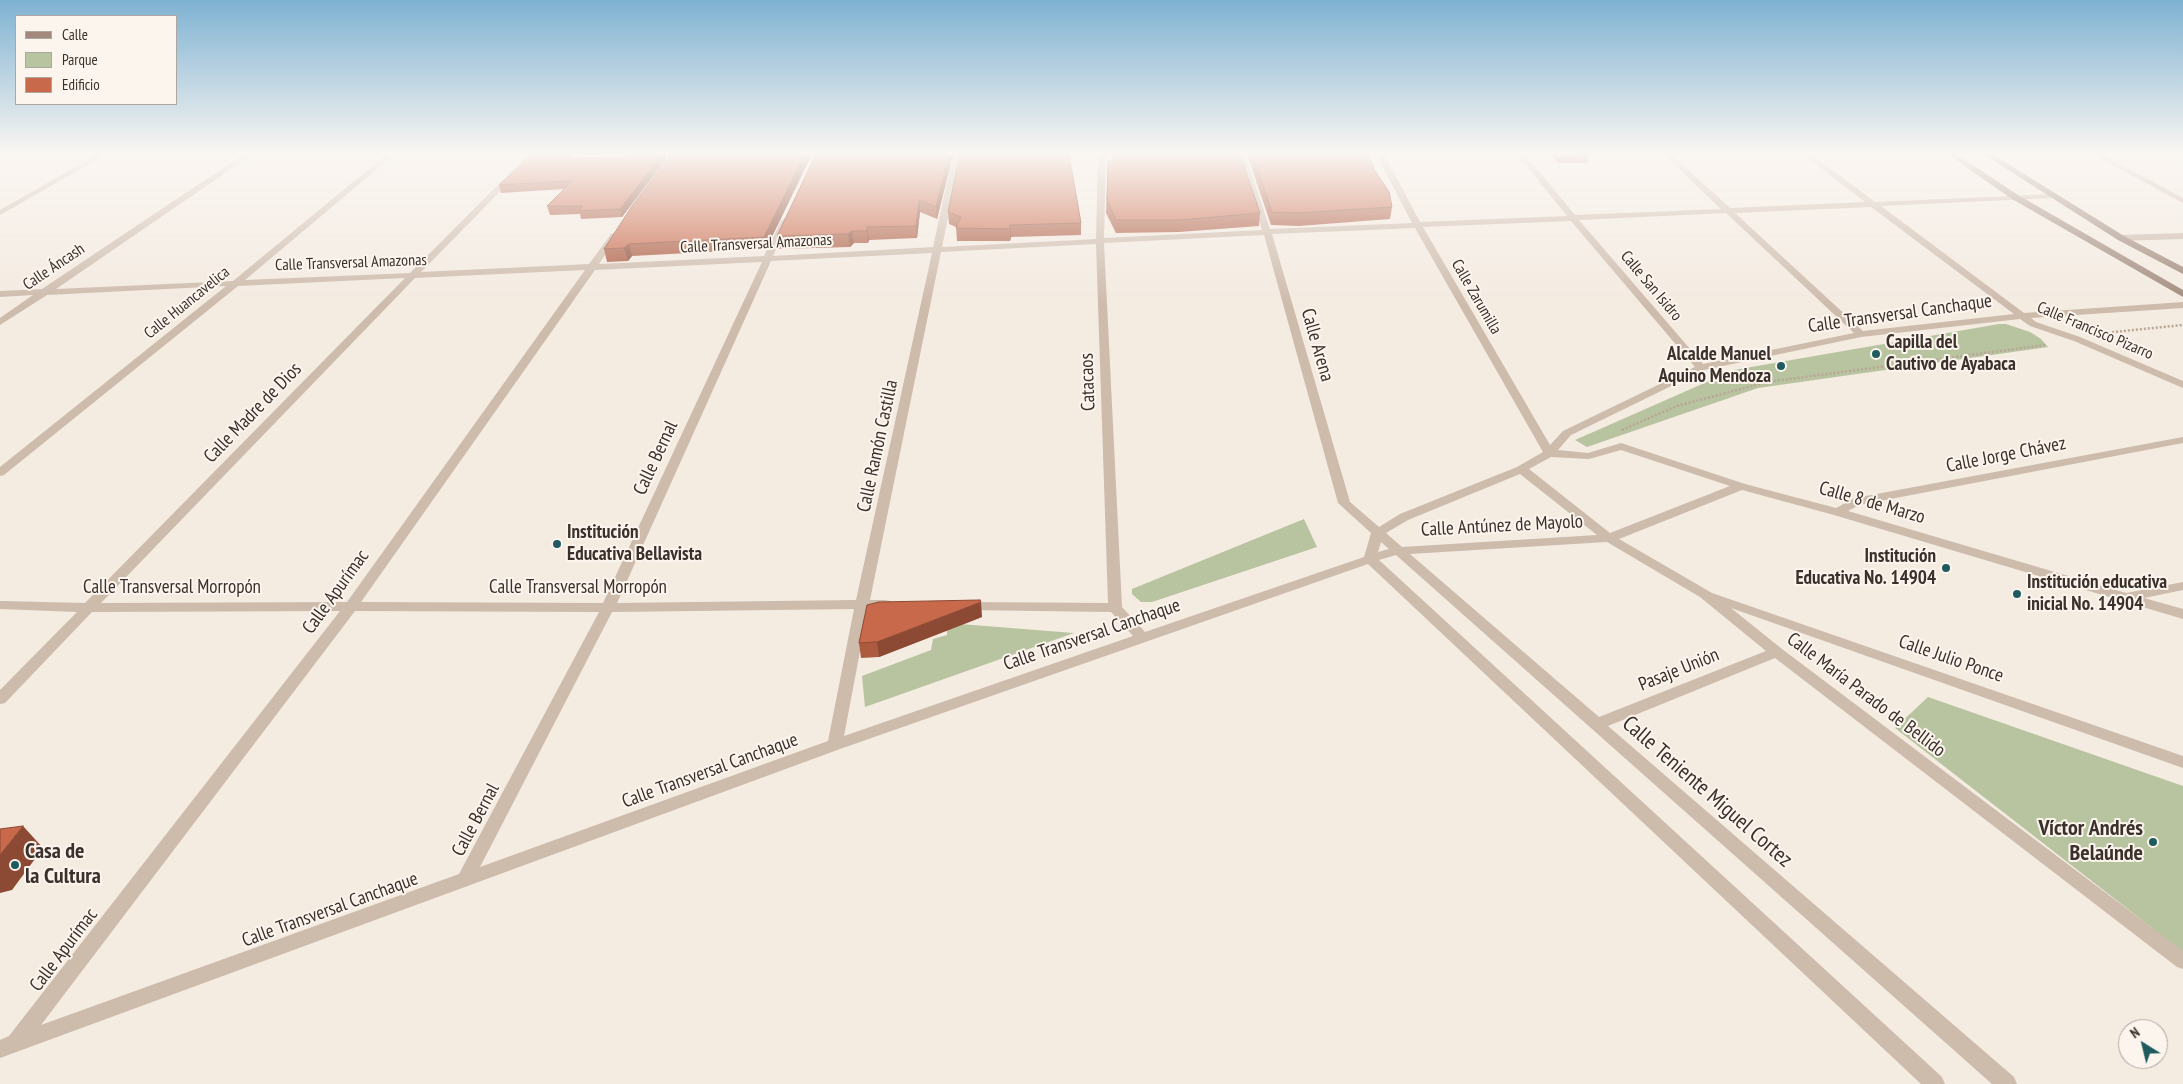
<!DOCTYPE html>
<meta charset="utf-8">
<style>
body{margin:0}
#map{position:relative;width:2183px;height:1084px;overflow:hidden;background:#f4ebe1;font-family:"PT Sans Narrow",sans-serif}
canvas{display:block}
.legend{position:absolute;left:15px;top:15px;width:162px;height:90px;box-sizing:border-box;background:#fbf5ee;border:1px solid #aea6a0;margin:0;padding:6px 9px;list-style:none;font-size:15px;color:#3b302b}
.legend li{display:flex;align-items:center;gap:10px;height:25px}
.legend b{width:25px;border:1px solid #aea6a0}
.north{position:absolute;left:2118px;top:1019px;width:50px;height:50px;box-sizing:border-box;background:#fbf5ee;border:1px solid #aea6a0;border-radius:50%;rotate:324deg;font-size:14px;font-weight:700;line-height:20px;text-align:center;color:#3b302b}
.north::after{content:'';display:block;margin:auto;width:18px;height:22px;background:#1f5a5e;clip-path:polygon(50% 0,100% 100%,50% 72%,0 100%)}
</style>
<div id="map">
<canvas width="2183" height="1084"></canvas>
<ul class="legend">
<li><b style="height:6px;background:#a18a7d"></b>Calle</li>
<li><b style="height:14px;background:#b8c4a0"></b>Parque</li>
<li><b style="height:14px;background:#c8694b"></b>Edificio</li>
</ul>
<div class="north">N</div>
</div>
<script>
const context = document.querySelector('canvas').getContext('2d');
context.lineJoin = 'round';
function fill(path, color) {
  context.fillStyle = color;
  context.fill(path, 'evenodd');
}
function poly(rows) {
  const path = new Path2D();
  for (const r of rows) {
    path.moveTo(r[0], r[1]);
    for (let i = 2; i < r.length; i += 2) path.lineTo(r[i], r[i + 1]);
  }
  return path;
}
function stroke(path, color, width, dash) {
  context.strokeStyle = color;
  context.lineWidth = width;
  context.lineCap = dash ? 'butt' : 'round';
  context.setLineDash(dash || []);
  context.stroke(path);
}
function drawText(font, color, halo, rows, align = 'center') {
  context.font = font + ' "PT Sans Narrow",sans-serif';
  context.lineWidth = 4;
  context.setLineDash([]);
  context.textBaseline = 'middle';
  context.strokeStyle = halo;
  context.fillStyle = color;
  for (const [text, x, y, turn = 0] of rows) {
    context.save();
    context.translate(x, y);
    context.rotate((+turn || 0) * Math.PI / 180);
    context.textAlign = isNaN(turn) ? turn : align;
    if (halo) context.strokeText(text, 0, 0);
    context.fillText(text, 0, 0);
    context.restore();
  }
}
const green = poly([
 [1999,324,2006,324,2030,332,2041,339,2048,347,1758,388,1587,447,1575,440,1734,370],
 [1304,519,1317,547,1152,602,1141,602,1132,594,1132,589],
 [947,623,1074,633,865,707,862,676,931,650,933,639,947,635],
 [1928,697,2183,786,2183,952,1895,728]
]);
const path = poly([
 [2104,333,2183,325],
 [1622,430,1677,406,1767,382,2045,345]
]);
const street = poly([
 [98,154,107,154,0,215,0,210,98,154],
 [244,154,253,154,56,289,233,281,387,154,395,154,245,280,410,273,529,154,537,154,421,272,589,264,611,234,614,233,618,236,599,264,764,256,781,221,785,218,789,221,773,256,933,247,953,154,961,154,942,247,1096,239,1098,154,1106,154,1104,238,1262,230,1237,154,1245,154,1270,229,1412,223,1376,154,1384,154,1420,222,1567,216,1517,154,1525,154,1575,215,1721,209,1663,154,1671,154,1730,208,1865,202,1802,154,1811,154,1875,202,2055,194,2055,198,2052,198,1881,206,2024,313,2183,302,2183,308,2031,318,2036,322,2080,337,2183,381,2183,388,2074,341,2030,326,2020,319,1861,337,1704,370,1571,435,1558,450,1588,453,1621,443,1745,484,1836,508,1855,498,2183,437,2183,443,1859,505,1848,511,2126,593,2183,582,2183,590,2144,598,2183,609,2183,619,1834,515,1742,490,1619,539,1712,593,2183,756,2183,768,1731,608,1782,649,2183,951,2183,969,2177,967,1775,658,1608,726,2014,1077,2017,1084,1992,1084,1396,555,1379,560,1942,1077,1945,1084,1921,1084,1368,564,840,749,0,1058,0,1040,9,1036,340,611,92,612,5,703,0,704,0,690,77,612,0,609,0,601,85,603,405,278,238,286,4,475,0,476,0,467,226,286,47,295,0,325,0,318,33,295,0,297,0,291,42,289,244,154],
 [1871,207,2014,314,1863,331,1735,213,1871,207],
 [1726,213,1854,333,1703,364,1579,220,1726,213],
 [1571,221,1695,367,1563,431,1550,445,1423,227,1571,221],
 [1415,228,1543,452,1517,467,1400,514,1379,527,1350,502,1272,234,1415,228],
 [1264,235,1338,503,1371,533,1364,557,1145,632,1122,607,1104,243,1264,235],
 [1096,244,1108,603,965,602,960,603,958,606,960,609,965,610,1111,612,1133,636,844,736,868,609,885,608,890,607,892,604,890,601,885,600,870,600,941,252,1096,244],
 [932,253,856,600,617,603,771,261,932,253],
 [762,262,603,603,361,602,595,270,762,262],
 [585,270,347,602,101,603,415,278,585,270],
 [1621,450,1730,486,1610,533,1529,469,1551,457,1589,459,1621,450],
 [1520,474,1597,535,1402,547,1386,533,1408,520,1520,474],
 [1381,542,1389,549,1378,552,1381,542],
 [1607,542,1700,597,1766,651,1599,717,1410,554,1607,542],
 [854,609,828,741,480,867,612,612,854,609],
 [355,611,599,612,459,874,41,1025,355,611],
 [2092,154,2101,154,2183,198,2183,203,2092,154],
 [2183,233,2183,239,2121,241,2117,238,2121,235,2183,233]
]);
const secondary = poly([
 [1947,154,1956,154,2018,195,2183,290,2183,297,2012,199,1947,154],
 [1983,154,1992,154,2124,236,2183,267,2183,274,2118,240,1983,154]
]);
const wall = poly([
 [632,154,665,154,666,159,622,217,581,219,580,214,550,215,547,206,564,189,501,193,499,185,569,158,630,157],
 [812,154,766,249,632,256,628,261,607,262,604,249],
 [816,154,953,154,937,219,920,212,917,238,869,240,868,243,854,243,850,247,779,249,777,236],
 [1247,154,1368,154,1374,169,1392,207,1390,219,1299,226,1271,225],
 [1550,154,1585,154,1589,157,1587,163,1558,163],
 [1108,161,1112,161,1260,213,1259,226,1179,232,1116,233,1106,213],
 [948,212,1081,223,1081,235,1011,237,1010,241,957,241,956,227,949,224],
 [982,617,879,657,861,658,859,643]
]);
const shadedWall = poly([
 [565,154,572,154,564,166,562,158],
 [662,154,665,154,666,159,622,217,620,209],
 [805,154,812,154,766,249,764,237],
 [949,154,953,154,937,219,936,207],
 [919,200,920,212,917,238,916,226],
 [1010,225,1011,237,1010,241],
 [867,227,869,240,868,243,867,231],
 [852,231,854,243,850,247,848,234],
 [629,244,632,256,628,261,624,248],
 [981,602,982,617,879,657,877,642],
 [23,826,43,848,12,890,0,893,0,855]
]);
const building = poly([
 [529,154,565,154,562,158,630,157,632,154,662,154,620,209,579,211,583,206,547,206,572,181,499,185,519,167,529,154],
 [671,154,805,154,764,237,629,244,624,248,604,249,632,206,671,154],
 [816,154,949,154,936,207,919,200,916,226,867,227,867,231,852,231,848,234,777,236,816,154],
 [960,154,1069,154,1081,223,1010,225,1010,229,956,228,961,217,948,212,960,154],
 [1113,154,1240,154,1260,213,1180,220,1116,220,1107,200,1108,161,1112,161,1113,154],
 [1252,154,1368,154,1374,169,1389,192,1392,207,1300,213,1272,212,1252,154],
 [1556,154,1585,154,1589,157,1559,158,1556,154],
 [980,600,981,602,877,642,859,643,867,605,879,602,980,600],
 [23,826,0,855,0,829,23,826]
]);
const markers = [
 [1876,354,5,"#1f5a5e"],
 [1781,366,5,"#1f5a5e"],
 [557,544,5,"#1f5a5e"],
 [1946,568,5,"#1f5a5e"],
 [2017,594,5,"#1f5a5e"],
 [2153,842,5,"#1f5a5e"],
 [15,865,5,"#1f5a5e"]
];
const farStreetnames = [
 ["Calle Transversal Amazonas",756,244,-3],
 ["Calle Transversal Amazonas",351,263,-2],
 ["Calle Áncash",54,267,-34],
 ["Calle San Isidro",1651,286,50],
 ["Calle Zarumilla",1476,297,60],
 ["Calle Huancavelica",187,303,-39],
 ["Calle Francisco Pizarro",2095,331,23]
];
const streetNames = [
 ["Calle Transversal Canchaque",1900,314,-8],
 ["Calle Arena",1317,345,74],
 ["Catacaos",1088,382,-92],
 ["Calle Madre de Dios",253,413,-46],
 ["Calle Ramón Castilla",878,446,-78],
 ["Calle Jorge Chávez",2006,455,-11],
 ["Calle Bernal",656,458,-65],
 ["Calle 8 de Marzo",1872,503,16],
 ["Calle Antúnez de Mayolo",1502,526,-3],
 ["Calle Transversal Morropón",172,588],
 ["Calle Transversal Morropón",578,588],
 ["Calle Apurímac",336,592,-54],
 ["Calle Transversal Canchaque",1092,635,-19],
 ["Calle Julio Ponce",1951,659,19],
 ["Pasaje Unión",1679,670,-22],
 ["Calle María Parado de Bellido",1866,695,37],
 ["Calle Transversal Canchaque",710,771,-20],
 ["Calle Bernal",476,820,-62],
 ["Calle Transversal Canchaque",330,910,-20],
 ["Calle Apurímac",64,950,-53]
];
const poiNames = [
 ["Capilla del",1886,343],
 ["Cautivo de Ayabaca",1886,365],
 ["Alcalde Manuel",1771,355,"right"],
 ["Aquino Mendoza",1771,377,"right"],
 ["Institución",567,533],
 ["Educativa Bellavista",567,555],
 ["Institución",1936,557,"right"],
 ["Educativa No. 14904",1936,579,"right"],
 ["Institución educativa",2027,583],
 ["inicial No. 14904",2027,605]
];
const nearStreetnames = [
 ["Calle Teniente Miguel Cortez",1707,792,41]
];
const nearPoinames = [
 ["Víctor Andrés",2143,829],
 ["Belaúnde",2143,854],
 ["Casa de",25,852,"left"],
 ["la Cultura",25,877,"left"]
];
fill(green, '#b8c4a0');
stroke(path, '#b9a596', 2.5, [2, 2]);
fill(street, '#cdbbac');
fill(secondary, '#a18a7d');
fill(wall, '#ac5a40');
fill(shadedWall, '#8c4a34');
fill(building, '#c8694b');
stroke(building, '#8c4a34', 1);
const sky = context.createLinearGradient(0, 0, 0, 306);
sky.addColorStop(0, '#7eb2d2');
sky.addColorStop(0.5, '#faf6f2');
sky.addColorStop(1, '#faf6f200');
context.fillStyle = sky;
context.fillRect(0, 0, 2183, 306);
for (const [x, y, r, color] of markers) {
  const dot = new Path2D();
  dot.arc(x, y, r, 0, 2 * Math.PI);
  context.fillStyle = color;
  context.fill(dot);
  stroke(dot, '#fbf5ee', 2);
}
drawText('16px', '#3b302b', '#fbf5ee', farStreetnames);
drawText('19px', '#3b302b', '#fbf5ee', streetNames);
drawText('bold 19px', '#3b302b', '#fbf5ee', poiNames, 'left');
drawText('22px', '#3b302b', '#fbf5ee', nearStreetnames);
drawText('bold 22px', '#3b302b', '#fbf5ee', nearPoinames, 'right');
</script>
